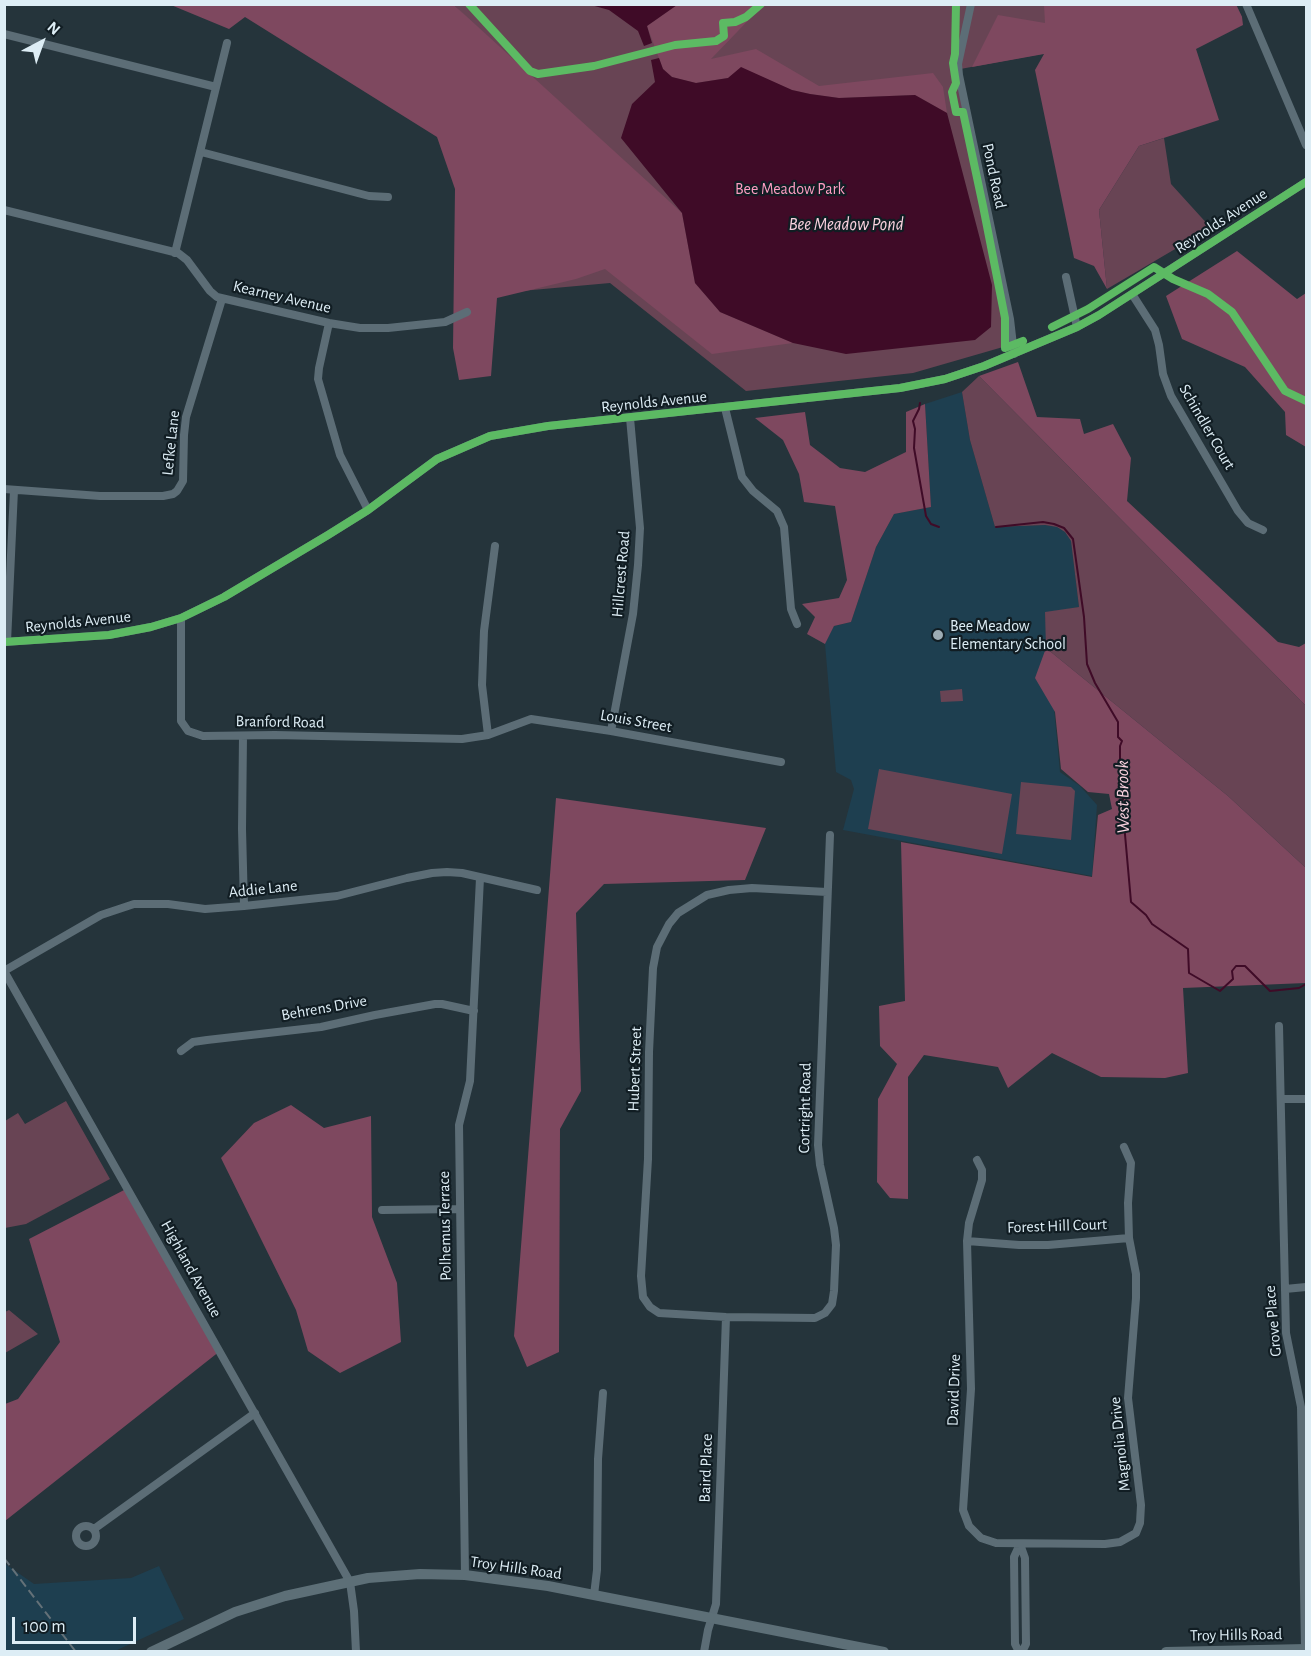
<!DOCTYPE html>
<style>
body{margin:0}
#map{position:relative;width:1311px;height:1656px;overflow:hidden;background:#25343b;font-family:"Alegreya Sans",sans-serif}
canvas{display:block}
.frame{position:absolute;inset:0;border:6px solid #ddedf5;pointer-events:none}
.north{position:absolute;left:12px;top:12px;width:60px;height:60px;-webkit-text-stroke:4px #111d23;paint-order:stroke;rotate:41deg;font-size:16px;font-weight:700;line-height:24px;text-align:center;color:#ddedf5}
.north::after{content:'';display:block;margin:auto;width:21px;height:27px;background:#ddedf5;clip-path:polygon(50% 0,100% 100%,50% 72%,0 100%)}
.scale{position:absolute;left:12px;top:1617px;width:124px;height:27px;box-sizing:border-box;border:3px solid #ddedf5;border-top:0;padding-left:8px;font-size:18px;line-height:21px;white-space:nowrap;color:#ddedf5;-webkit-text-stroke:4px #111d23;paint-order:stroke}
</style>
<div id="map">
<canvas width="1311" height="1656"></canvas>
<div class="frame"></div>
<div class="north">N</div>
<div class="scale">100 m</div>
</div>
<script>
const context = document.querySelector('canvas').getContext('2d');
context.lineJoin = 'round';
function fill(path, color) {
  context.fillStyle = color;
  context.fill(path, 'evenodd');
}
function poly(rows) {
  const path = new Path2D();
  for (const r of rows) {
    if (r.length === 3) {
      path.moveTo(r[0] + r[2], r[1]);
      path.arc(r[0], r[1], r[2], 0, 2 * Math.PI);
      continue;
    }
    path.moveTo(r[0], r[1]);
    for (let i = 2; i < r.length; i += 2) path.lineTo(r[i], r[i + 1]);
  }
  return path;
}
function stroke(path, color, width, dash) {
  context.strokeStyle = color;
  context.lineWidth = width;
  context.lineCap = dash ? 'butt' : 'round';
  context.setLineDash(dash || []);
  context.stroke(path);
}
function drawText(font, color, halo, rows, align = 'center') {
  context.font = font + ' "Alegreya Sans",sans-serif';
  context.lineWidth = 4.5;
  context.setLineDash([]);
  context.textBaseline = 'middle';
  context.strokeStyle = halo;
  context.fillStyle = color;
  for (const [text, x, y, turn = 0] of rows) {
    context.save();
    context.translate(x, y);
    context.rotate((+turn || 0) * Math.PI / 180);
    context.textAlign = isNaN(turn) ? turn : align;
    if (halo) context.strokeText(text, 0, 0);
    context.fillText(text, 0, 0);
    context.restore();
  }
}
const built = poly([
 [962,392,970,440,995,527,1045,525,1057,527,1065,532,1071,541,1079,607,1045,613,1060,772,1080,786,1097,805,1092,876,843,830,854,789,851,780,836,772,825,644,834,626,851,622,876,547,894,514,931,507,925,404],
 [4,1563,34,1584,131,1578,159,1566,184,1619,115,1651,5,1651]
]);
const green = poly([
 [1236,4,1242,17,955,70,1004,318,1003,347,913,373,746,391,610,283,488,294,468,19,454,5],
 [1164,138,1171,184,1211,228,1107,289,1099,210,1139,146],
 [979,376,1306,706,1306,868,1228,796,1046,648,1045,612,1079,607,1071,541,1065,532,1057,527,1045,525,995,527,970,440,962,392],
 [962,689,963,701,941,702,940,691],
 [879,769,1012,794,1002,854,868,829],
 [1021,782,1071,787,1075,791,1071,840,1016,834],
 [66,1101,110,1179,26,1224,5,1228,5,1121,18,1113,25,1124],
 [9,1310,38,1334,5,1353,5,1312]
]);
const forest = poly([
 [171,5,454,5,682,213,695,283,720,312,793,343,712,354,605,269,576,279,497,298,491,376,459,380,453,348,455,189,437,137,245,17,229,29],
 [677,5,763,5,711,59,756,49,819,86,933,73,943,87,947,113,915,95,839,98,810,94,792,90,741,68,728,78,696,83,672,77,663,69,647,26],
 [1044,5,1236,5,1242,17,1243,25,1196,49,1219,120,1139,146,1099,210,1107,289,1094,266,1074,258,1035,70,1044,54,972,67,998,15,1045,23],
 [1237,251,1297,299,1306,293,1306,447,1286,435,1285,412,1245,367,1182,339,1166,296],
 [1018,362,1037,417,1080,419,1084,434,1113,424,1131,458,1127,501,1278,642,1299,647,1306,643,1306,706,979,376],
 [925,404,931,507,894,514,876,547,851,622,834,626,825,644,807,634,815,617,802,604,839,598,847,580,835,506,804,502,799,474,783,440,755,418,805,412,810,445,840,468,865,472,906,452,906,412],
 [1046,648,1228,796,1306,868,1306,983,1183,988,1188,1073,1165,1078,1101,1077,1052,1053,1008,1088,998,1067,924,1055,908,1077,908,1199,890,1198,877,1182,878,1099,897,1064,880,1046,879,1006,905,1001,901,842,1092,877,1098,815,1112,809,1109,794,1088,792,1061,769,1055,712,1035,678],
 [556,798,766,828,745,880,604,884,576,913,581,1091,560,1129,559,1352,527,1367,514,1336],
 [291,1105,324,1128,371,1116,372,1217,397,1283,401,1342,340,1373,308,1351,296,1310,221,1158,254,1123],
 [128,1188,220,1351,5,1521,5,1404,18,1399,60,1342,29,1239]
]);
const water = poly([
 [591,5,677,5,647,26,652,43,644,46,638,31,609,10],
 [659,58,663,69,672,77,696,83,728,78,741,67,792,90,810,94,839,98,915,95,947,113,992,285,991,327,975,340,846,354,793,343,720,312,695,283,682,213,621,138,632,104,655,82,651,60]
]);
const stream = poly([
 [920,403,919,409,913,421,915,429,914,448,926,516,931,524,939,527],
 [996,527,1043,522,1054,524,1064,528,1073,539,1084,617,1087,664,1095,683,1118,722,1118,737,1122,741,1120,746,1120,794,1124,797,1120,806,1123,812,1131,902,1146,915,1152,924,1188,949,1189,973,1220,991,1233,979,1232,971,1236,966,1245,966,1270,991,1299,988,1306,984]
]);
const minor = poly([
 [971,4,958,64,959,75,1010,319,1014,354],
 [1246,4,1306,145],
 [4,34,216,87],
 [201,152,369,196,388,197],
 [4,210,178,253,187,260,210,291,217,297,329,323,360,328,388,328,445,322,467,312],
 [175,253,227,43],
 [1066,277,1077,327],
 [1132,294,1155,330,1159,345,1163,374,1171,396,1238,511,1248,523,1263,530],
 [329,323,319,368,318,379,340,455,368,510],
 [725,408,742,477,753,491,777,511,784,527,791,609,797,624],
 [4,489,100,496,163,496,173,494,177,491,183,481,184,435,186,417,222,299],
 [181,618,181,721,188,731,203,736,275,735,462,739,488,735,531,719,611,731,781,762],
 [4,642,109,635,151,627,181,618,224,597,328,535,368,510,437,459,490,436,548,426,900,388,945,379,984,366,1077,327,1099,315,1306,182],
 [7,642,14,490],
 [611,731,633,614,638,565,640,528,630,418],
 [488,735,482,685,484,631,495,546],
 [243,736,242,829,244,906],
 [827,892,752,888,729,890,707,895,678,913,669,924,657,947,653,968,649,1052,648,1159,641,1276,643,1297,650,1307,659,1313,726,1317,815,1318,825,1313,832,1304,834,1291,836,1245,834,1228,820,1165,818,1145,830,835],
 [4,971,350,1582,354,1611,356,1652],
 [4,971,101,915,134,904,168,904,205,909,244,906,337,896,407,878,432,873,447,872,462,873,537,890],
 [1279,1026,1286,1333,1301,1407,1305,1649],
 [181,1051,193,1042,207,1040,321,1027,375,1015,435,1004,442,1004,474,1011],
 [1281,1099,1306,1099],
 [977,1160,982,1170,982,1180,969,1223,967,1241,971,1389,963,1510,969,1526,981,1538,996,1543,1105,1544,1120,1542,1136,1533,1140,1523,1141,1505,1128,1398,1136,1298,1136,1274,1129,1238],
 [382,1210,460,1209],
 [967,1241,1019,1245,1048,1245,1129,1238,1128,1203,1131,1163,1124,1147],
 [1285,1289,1306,1287],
 [86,1536,10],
 [94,1529,255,1413],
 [1020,1544,1025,1558,1026,1644,1022,1652],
 [465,1575,459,1125,470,1081,480,878],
 [594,1595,597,1570,598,1459,603,1393],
 [704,1652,708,1630,716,1604,726,1317],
 [1019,1652,1015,1644,1014,1557,1020,1544]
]);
const major = poly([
 [151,1652,235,1612,285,1596,368,1578,420,1574,465,1575,548,1586,884,1652],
 [1166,1652,1306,1649]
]);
const rail = poly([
 [4,1558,76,1652]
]);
const cycleway = poly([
 [469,4,530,71,538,74,594,66,675,45,716,41,724,36,723,23,735,22,746,17,761,4],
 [956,4,955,54,953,63,956,83,952,92,956,112,963,112,983,206,1005,318,1005,348,1023,341],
 [1052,327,1088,309,1154,267,1173,279,1208,294,1232,312,1285,391,1306,401],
 [4,642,109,635,151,627,181,618,224,597,328,535,368,510,437,459,490,436,548,426,900,388,945,379,984,366,1077,327,1099,315,1306,182]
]);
const markers = [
 [938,635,6,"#9dacb4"]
];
const streetNames = [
 ["Pond Road",994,176,78],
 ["Reynolds Avenue",1221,221,-33],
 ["Kearney Avenue",282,297,13],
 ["Reynolds Avenue",654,402,-6],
 ["Schindler Court",1207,427,60],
 ["Lefke Lane",171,443,-84],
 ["Hillcrest Road",621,574,-85],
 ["Reynolds Avenue",78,622,-6],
 ["Louis Street",636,721,10],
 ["Branford Road",280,722,1],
 ["Addie Lane",263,889,-6],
 ["Behrens Drive",324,1008,-10],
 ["Hubert Street",635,1069,-88],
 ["Cortright Road",805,1108,-89],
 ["Polhemus Terrace",445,1226,-91],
 ["Forest Hill Court",1057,1226,-2],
 ["Highland Avenue",191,1269,61],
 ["Grove Place",1273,1321,-95],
 ["David Drive",954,1390,-88],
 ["Magnolia Drive",1120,1444,-96],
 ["Baird Place",706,1468,-88],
 ["Troy Hills Road",516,1568,8],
 ["Troy Hills Road",1236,1635,-1]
];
const parkNames = [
 ["Bee Meadow Park",790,189]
];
const poiNames = [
 ["Bee Meadow",950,626],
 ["Elementary School",950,644]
];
const waterNames = [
 ["Bee Meadow Pond",846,225],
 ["West Brook",1123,797,-91]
];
fill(built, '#1e3f50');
fill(green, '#684454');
fill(forest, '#7e485f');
fill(water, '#3f0b27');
stroke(stream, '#3f0b27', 2);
stroke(minor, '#5c6d76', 8);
stroke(major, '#5d6f77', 10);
stroke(rail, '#647178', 2, [9, 4.5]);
stroke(cycleway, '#5cba63', 8);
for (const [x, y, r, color] of markers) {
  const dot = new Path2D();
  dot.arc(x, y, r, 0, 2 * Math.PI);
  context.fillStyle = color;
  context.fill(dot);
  stroke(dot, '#111d23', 2);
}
drawText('16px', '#ddedf5', '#111d23', streetNames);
drawText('16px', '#fe9dc2', '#111d23', parkNames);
drawText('16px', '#ddedf5', '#111d23', poiNames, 'left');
drawText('italic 18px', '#f9d1de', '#111d23', waterNames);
</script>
